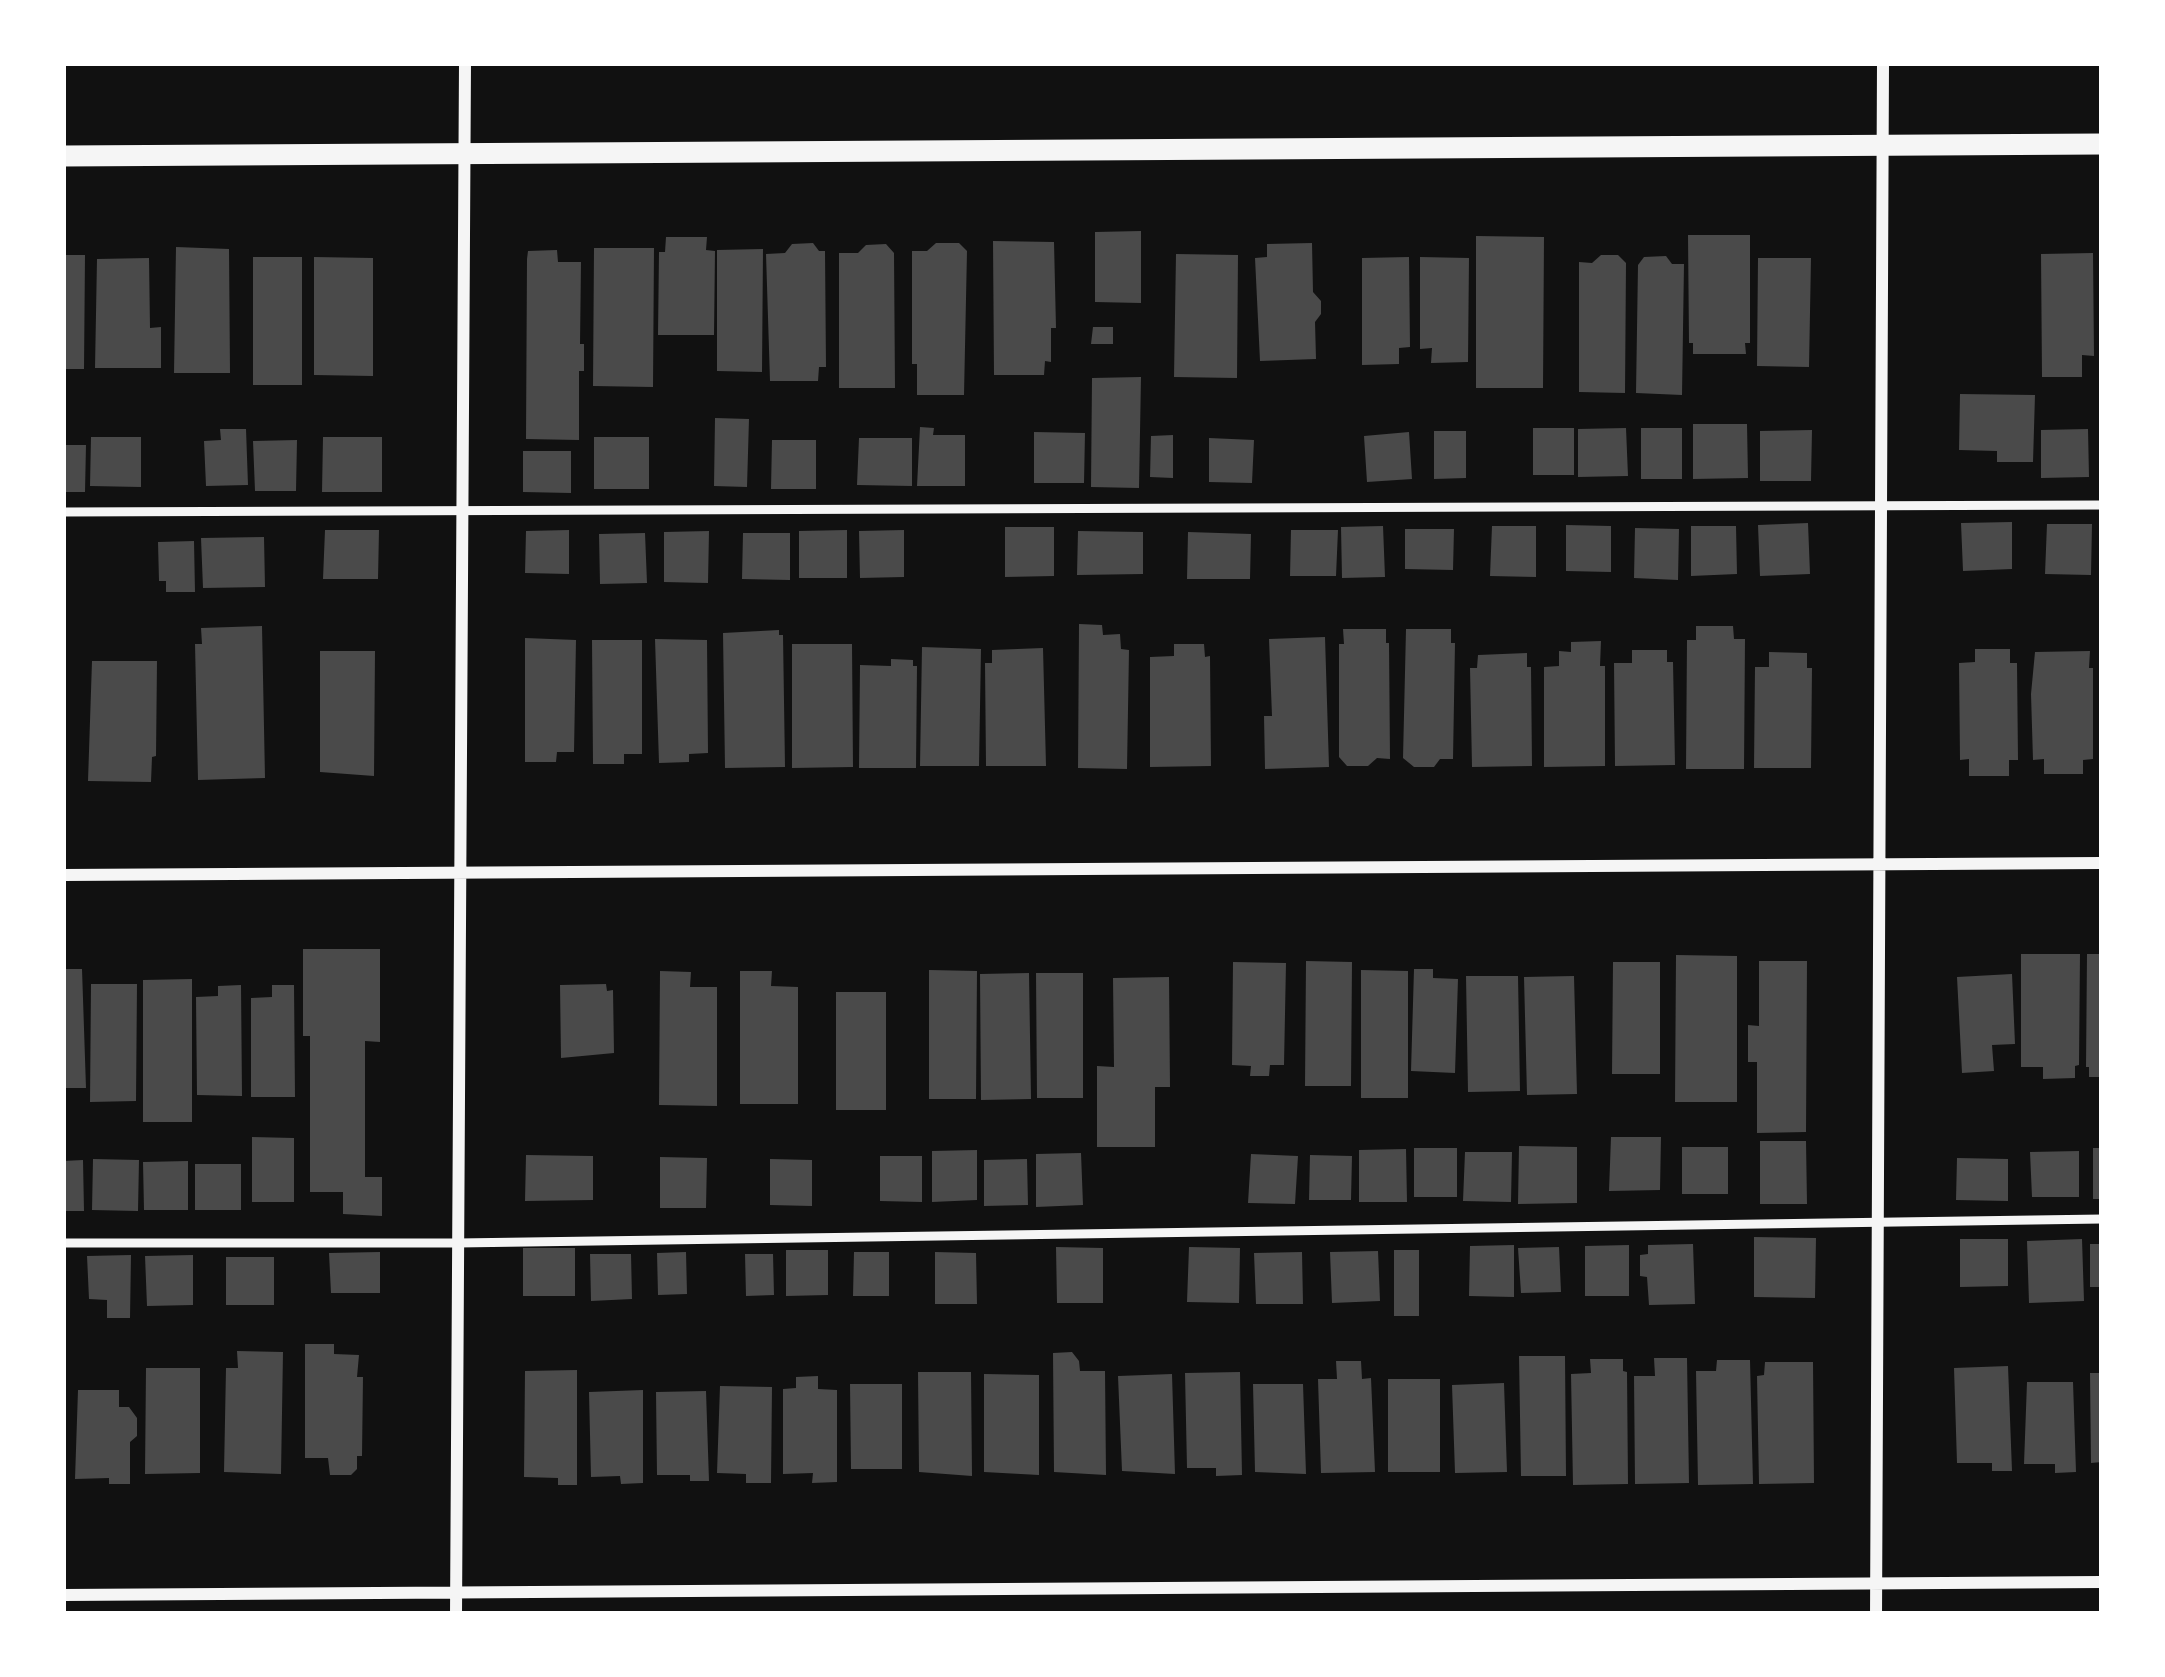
<!DOCTYPE html>
<style>
body{margin:0}
#map{position:relative;width:2165px;height:1677px;overflow:hidden;background:#111;font-family:"PT Serif",serif}
canvas{display:block}
.frame{position:absolute;inset:0;border:66px solid #fff;pointer-events:none}
</style>
<div id="map">
<canvas width="2165" height="1677"></canvas>
<div class="frame"></div>
</div>
<script>
const context = document.querySelector('canvas').getContext('2d');
context.lineJoin = 'round';
function fill(path, color) {
  context.fillStyle = color;
  context.fill(path, 'evenodd');
}
function poly(rows) {
  const path = new Path2D();
  for (const r of rows) {
    path.moveTo(r[0], r[1]);
    for (let i = 2; i < r.length; i += 2) path.lineTo(r[i], r[i + 1]);
  }
  return path;
}
function stroke(path, color, width, dash) {
  context.strokeStyle = color;
  context.lineWidth = width;
  context.lineCap = dash ? 'butt' : 'round';
  context.setLineDash(dash || []);
  context.stroke(path);
}
const building = poly([
 [1141,231,1141,303,1095,302,1095,232],
 [1688,235,1750,235,1750,343,1745,343,1746,354,1693,354,1693,343,1689,343],
 [1476,236,1544,237,1543,388,1476,388],
 [666,237,707,237,706,250,715,251,714,335,658,335,659,252,665,252],
 [993,241,1054,242,1056,328,1051,328,1051,362,1045,361,1044,375,994,375],
 [813,243,819,251,825,251,826,367,819,367,818,381,770,381,766,254,785,253,792,244],
 [936,243,959,243,967,251,964,395,917,395,917,364,912,364,912,251,927,251],
 [1312,243,1313,292,1321,301,1321,314,1315,322,1316,359,1260,361,1255,258,1267,257,1267,244],
 [886,244,894,253,895,388,839,388,839,253,858,253,866,245],
 [176,247,229,249,230,373,174,373],
 [594,248,654,248,653,387,593,386],
 [763,249,762,372,717,371,717,250],
 [557,250,558,262,581,262,580,344,584,344,584,371,579,371,579,440,526,439,527,259,528,251],
 [2093,253,2094,356,2082,355,2082,377,2042,377,2041,254],
 [1176,254,1238,255,1237,378,1174,377],
 [63,255,85,255,84,369,63,369],
 [1601,255,1618,255,1626,263,1625,393,1579,392,1579,262,1592,263],
 [1666,256,1672,264,1684,264,1682,395,1636,393,1638,265,1644,257],
 [253,257,302,257,302,385,253,385],
 [314,257,373,258,373,376,314,375],
 [1409,257,1410,347,1399,348,1399,364,1362,365,1362,258],
 [1420,257,1469,258,1468,362,1431,363,1432,348,1420,349],
 [149,258,150,328,161,327,161,368,95,368,97,259],
 [1758,258,1811,258,1809,367,1757,366],
 [1093,327,1113,327,1113,344,1091,344],
 [1141,377,1139,488,1091,487,1092,378],
 [1960,394,2035,395,2033,462,1997,462,1997,451,1959,450],
 [715,418,749,419,747,487,714,486],
 [1693,424,1747,424,1748,478,1693,479],
 [920,427,934,428,933,435,965,435,965,486,917,486],
 [1533,428,1574,428,1574,475,1533,475],
 [1626,428,1628,476,1578,477,1578,429],
 [1641,428,1682,428,1682,479,1641,479],
 [220,429,246,429,248,485,206,486,204,441,221,440],
 [2088,429,2089,477,2041,478,2041,430],
 [1812,430,1811,481,1760,481,1760,431],
 [1434,431,1466,431,1466,478,1434,479],
 [1034,432,1085,433,1084,483,1034,483],
 [1409,432,1412,479,1367,482,1364,436],
 [1173,435,1173,478,1150,477,1151,436],
 [91,437,141,437,141,487,90,486],
 [323,437,382,437,382,492,322,492],
 [594,437,649,437,649,489,594,489],
 [859,438,912,438,912,486,857,485],
 [1209,438,1254,440,1252,483,1209,482],
 [297,440,296,491,255,491,253,441],
 [772,440,816,440,816,489,771,489],
 [63,445,86,445,85,492,63,492],
 [523,451,571,451,571,493,523,492],
 [2012,522,2012,569,1963,571,1961,523],
 [1808,523,1810,574,1760,576,1758,525],
 [2047,524,2092,524,2091,575,2045,574],
 [1566,525,1611,526,1611,572,1566,571],
 [1383,526,1385,577,1342,578,1341,527],
 [1492,526,1536,526,1536,577,1490,576],
 [1691,526,1736,526,1737,574,1691,576],
 [1005,527,1054,527,1054,576,1005,577],
 [1635,528,1679,529,1678,580,1634,578],
 [1405,529,1454,529,1453,570,1405,569],
 [325,530,379,530,378,579,323,579],
 [569,530,569,574,525,573,526,531],
 [847,530,847,578,799,578,799,531],
 [904,530,904,577,860,578,859,531],
 [1291,530,1338,530,1336,576,1290,576],
 [709,531,708,583,664,582,664,532],
 [1078,531,1143,532,1143,574,1077,575],
 [1188,532,1251,534,1250,579,1187,579],
 [645,533,647,583,600,584,599,534],
 [743,533,790,533,790,580,742,579],
 [264,537,265,587,203,588,201,538],
 [194,541,195,592,166,592,166,581,159,581,158,542],
 [1079,624,1102,625,1103,635,1120,634,1121,649,1129,650,1127,769,1078,768],
 [262,626,265,778,198,780,195,644,202,644,201,628],
 [1696,626,1733,626,1734,639,1745,639,1744,769,1686,769,1687,640,1696,640],
 [1343,629,1386,629,1386,643,1389,643,1390,759,1377,758,1368,766,1347,766,1339,757,1339,644,1344,644],
 [1406,629,1451,629,1451,643,1455,643,1453,759,1440,759,1434,767,1414,767,1403,758],
 [779,630,779,635,783,635,785,767,725,768,723,633],
 [1325,637,1329,767,1265,769,1264,716,1272,716,1269,639],
 [525,638,576,640,574,752,557,752,556,762,525,762],
 [655,639,707,640,708,753,689,754,689,762,659,763],
 [592,640,642,640,642,754,624,754,624,764,593,764],
 [1601,641,1600,666,1605,666,1605,766,1544,767,1544,667,1559,666,1559,651,1571,652,1571,642],
 [792,644,852,644,853,767,792,768],
 [1174,644,1204,644,1205,657,1210,656,1211,766,1150,767,1150,657,1174,656],
 [922,647,981,649,979,766,920,766],
 [1043,648,1046,766,986,766,985,663,992,663,992,650],
 [1975,649,2010,649,2010,663,2017,663,2018,760,2009,760,2009,776,1969,776,1969,759,1960,760,1959,663,1975,662],
 [1632,650,1667,650,1667,662,1673,662,1675,765,1615,766,1614,663,1632,663],
 [320,651,375,651,374,776,320,772],
 [2090,651,2089,668,2093,668,2093,759,2083,760,2083,774,2044,774,2044,759,2033,760,2031,694,2035,652],
 [1769,652,1807,653,1807,668,1812,668,1811,768,1754,768,1755,667,1769,667],
 [1527,653,1527,667,1531,667,1532,766,1472,767,1470,668,1477,668,1478,655],
 [891,659,913,660,913,666,917,666,916,768,859,768,860,665,891,666],
 [92,661,157,661,156,756,152,757,151,782,88,781],
 [303,949,380,949,380,1042,365,1041,365,1177,382,1177,382,1216,343,1214,343,1192,310,1192,310,1036,303,1036],
 [2021,954,2080,954,2079,1065,2075,1066,2075,1078,2043,1079,2043,1067,2021,1067],
 [2087,954,2102,954,2102,1077,2089,1077,2089,1067,2086,1067],
 [1676,955,1737,956,1737,1102,1675,1102],
 [1306,961,1352,962,1351,1086,1305,1086],
 [1759,961,1807,961,1806,1132,1757,1133,1757,1062,1748,1062,1748,1025,1759,1026],
 [1233,962,1286,963,1284,1065,1270,1065,1269,1076,1250,1076,1251,1066,1232,1065],
 [1613,962,1660,962,1660,1074,1612,1074],
 [63,969,82,969,86,1088,63,1088],
 [1414,969,1433,969,1433,978,1458,979,1455,1073,1411,1071],
 [929,970,977,971,976,1099,929,1099],
 [1361,970,1408,971,1408,1098,1361,1098],
 [660,971,691,972,690,987,717,987,717,1106,659,1105],
 [740,971,772,971,771,986,798,987,798,1104,740,1104],
 [1029,973,1031,1099,981,1100,980,974],
 [1036,973,1083,973,1083,1098,1037,1098],
 [2012,974,2015,1044,1992,1045,1994,1071,1962,1073,1957,977],
 [1466,976,1518,976,1520,1091,1468,1092],
 [1574,976,1577,1094,1527,1095,1524,977],
 [1169,977,1170,1087,1155,1087,1155,1147,1097,1147,1097,1066,1114,1067,1113,978],
 [192,979,192,1122,143,1122,143,980],
 [91,984,137,984,136,1101,90,1102],
 [606,984,607,991,613,990,614,1053,561,1058,560,985],
 [241,985,242,1096,197,1095,196,997,218,996,218,986],
 [272,985,294,985,295,1097,251,1097,251,998,272,997],
 [836,992,886,992,886,1110,836,1110],
 [252,1137,294,1138,294,1202,252,1202],
 [1611,1137,1661,1137,1660,1190,1609,1191],
 [1760,1141,1806,1141,1807,1204,1760,1204],
 [1519,1146,1577,1147,1577,1203,1518,1204],
 [1682,1147,1728,1147,1728,1194,1682,1194],
 [1414,1148,1457,1148,1457,1197,1414,1197],
 [2093,1148,2102,1148,2102,1199,2093,1199],
 [1406,1149,1407,1202,1359,1202,1359,1150],
 [977,1150,977,1200,932,1202,932,1151],
 [2079,1151,2079,1197,2032,1197,2030,1152],
 [1465,1152,1512,1152,1511,1202,1463,1201],
 [1081,1153,1083,1205,1036,1207,1036,1154],
 [1251,1154,1298,1156,1295,1204,1248,1203],
 [526,1155,593,1156,593,1200,525,1201],
 [1310,1155,1352,1156,1351,1200,1309,1200],
 [880,1156,922,1156,922,1202,880,1201],
 [660,1157,707,1158,706,1208,660,1208],
 [1957,1158,2008,1159,2008,1201,1956,1200],
 [93,1159,139,1160,138,1211,92,1210],
 [770,1159,812,1160,812,1206,770,1205],
 [1027,1159,1028,1205,984,1206,984,1160],
 [83,1160,84,1211,63,1211,63,1161],
 [188,1161,188,1210,144,1210,143,1162],
 [195,1164,241,1164,241,1210,195,1210],
 [1754,1237,1816,1238,1815,1298,1754,1297],
 [1960,1239,2008,1239,2008,1286,1960,1287],
 [2082,1239,2084,1301,2029,1303,2027,1241],
 [1693,1244,1695,1304,1649,1305,1647,1277,1640,1276,1640,1255,1648,1254,1648,1245],
 [2090,1244,2102,1244,2102,1287,2090,1287],
 [1514,1245,1514,1297,1469,1296,1470,1246],
 [1629,1245,1629,1296,1585,1296,1585,1246],
 [1056,1247,1103,1248,1103,1303,1057,1303],
 [1189,1247,1240,1248,1239,1303,1187,1302],
 [1559,1247,1561,1292,1521,1293,1518,1248],
 [523,1248,575,1248,575,1296,523,1296],
 [786,1250,828,1250,828,1295,786,1296],
 [1394,1250,1419,1250,1419,1316,1394,1316],
 [1378,1251,1380,1301,1332,1303,1330,1252],
 [380,1252,380,1293,331,1293,329,1253],
 [686,1252,687,1294,658,1295,657,1253],
 [854,1252,889,1252,889,1296,853,1296],
 [935,1252,976,1253,977,1304,935,1304],
 [1302,1252,1303,1304,1256,1304,1254,1253],
 [590,1254,631,1254,632,1299,591,1301],
 [745,1254,773,1254,774,1295,746,1296],
 [131,1255,130,1318,107,1318,107,1300,89,1299,87,1256],
 [193,1255,193,1305,147,1306,145,1256],
 [226,1257,274,1257,274,1305,226,1305],
 [305,1344,334,1344,334,1354,359,1355,357,1377,363,1377,362,1456,357,1456,357,1469,351,1475,330,1475,328,1458,305,1458],
 [237,1351,283,1352,281,1474,224,1472,226,1368,238,1368],
 [1072,1352,1079,1361,1080,1371,1105,1371,1106,1475,1054,1472,1053,1353],
 [1519,1356,1565,1356,1566,1476,1521,1476],
 [1654,1358,1687,1358,1689,1483,1635,1484,1634,1376,1655,1376],
 [1590,1359,1623,1359,1623,1371,1627,1372,1628,1484,1573,1485,1571,1374,1591,1373],
 [1717,1360,1750,1360,1753,1484,1698,1485,1696,1371,1716,1371],
 [1336,1361,1361,1361,1362,1379,1371,1378,1375,1472,1321,1473,1318,1379,1337,1379],
 [1765,1362,1813,1362,1814,1483,1759,1484,1757,1376,1764,1375],
 [2008,1366,2012,1471,1992,1471,1992,1463,1957,1463,1954,1368],
 [146,1368,200,1368,200,1473,145,1474],
 [577,1370,577,1485,558,1485,558,1478,524,1477,525,1371],
 [918,1372,971,1372,972,1476,919,1472],
 [1240,1372,1242,1475,1216,1476,1216,1468,1187,1468,1185,1373],
 [2090,1373,2102,1373,2102,1462,2091,1463],
 [984,1374,1039,1375,1039,1475,984,1472],
 [1172,1374,1175,1474,1122,1471,1118,1376],
 [818,1376,818,1389,837,1390,837,1482,812,1483,813,1473,783,1474,783,1389,796,1388,796,1377],
 [1388,1379,1440,1379,1440,1472,1388,1472],
 [2027,1382,2073,1382,2076,1472,2055,1473,2055,1464,2024,1464],
 [1504,1383,1507,1472,1455,1473,1452,1385],
 [850,1384,902,1384,902,1469,851,1469],
 [1253,1384,1303,1384,1306,1474,1255,1472],
 [720,1386,772,1387,771,1483,746,1483,746,1474,717,1473],
 [78,1390,119,1390,119,1407,129,1407,137,1418,137,1436,130,1442,130,1484,109,1484,109,1478,75,1479],
 [643,1390,643,1483,621,1484,620,1476,591,1477,589,1392],
 [706,1391,709,1481,690,1481,690,1475,657,1475,656,1392]
]);
const service = poly([
 [63,512,2102,505],
 [63,1243,458,1243,2102,1219]
]);
const minor = poly([
 [63,875,2102,863],
 [63,1595,2102,1582],
 [456,1614,465,63],
 [1876,1614,1883,63]
]);
const tertiary = poly([
 [63,156,2102,144]
]);
fill(building, '#4a4a4a');
stroke(service, '#f5f5f5', 9);
stroke(minor, '#f5f5f5', 12);
stroke(tertiary, '#f5f5f5', 21);
</script>
